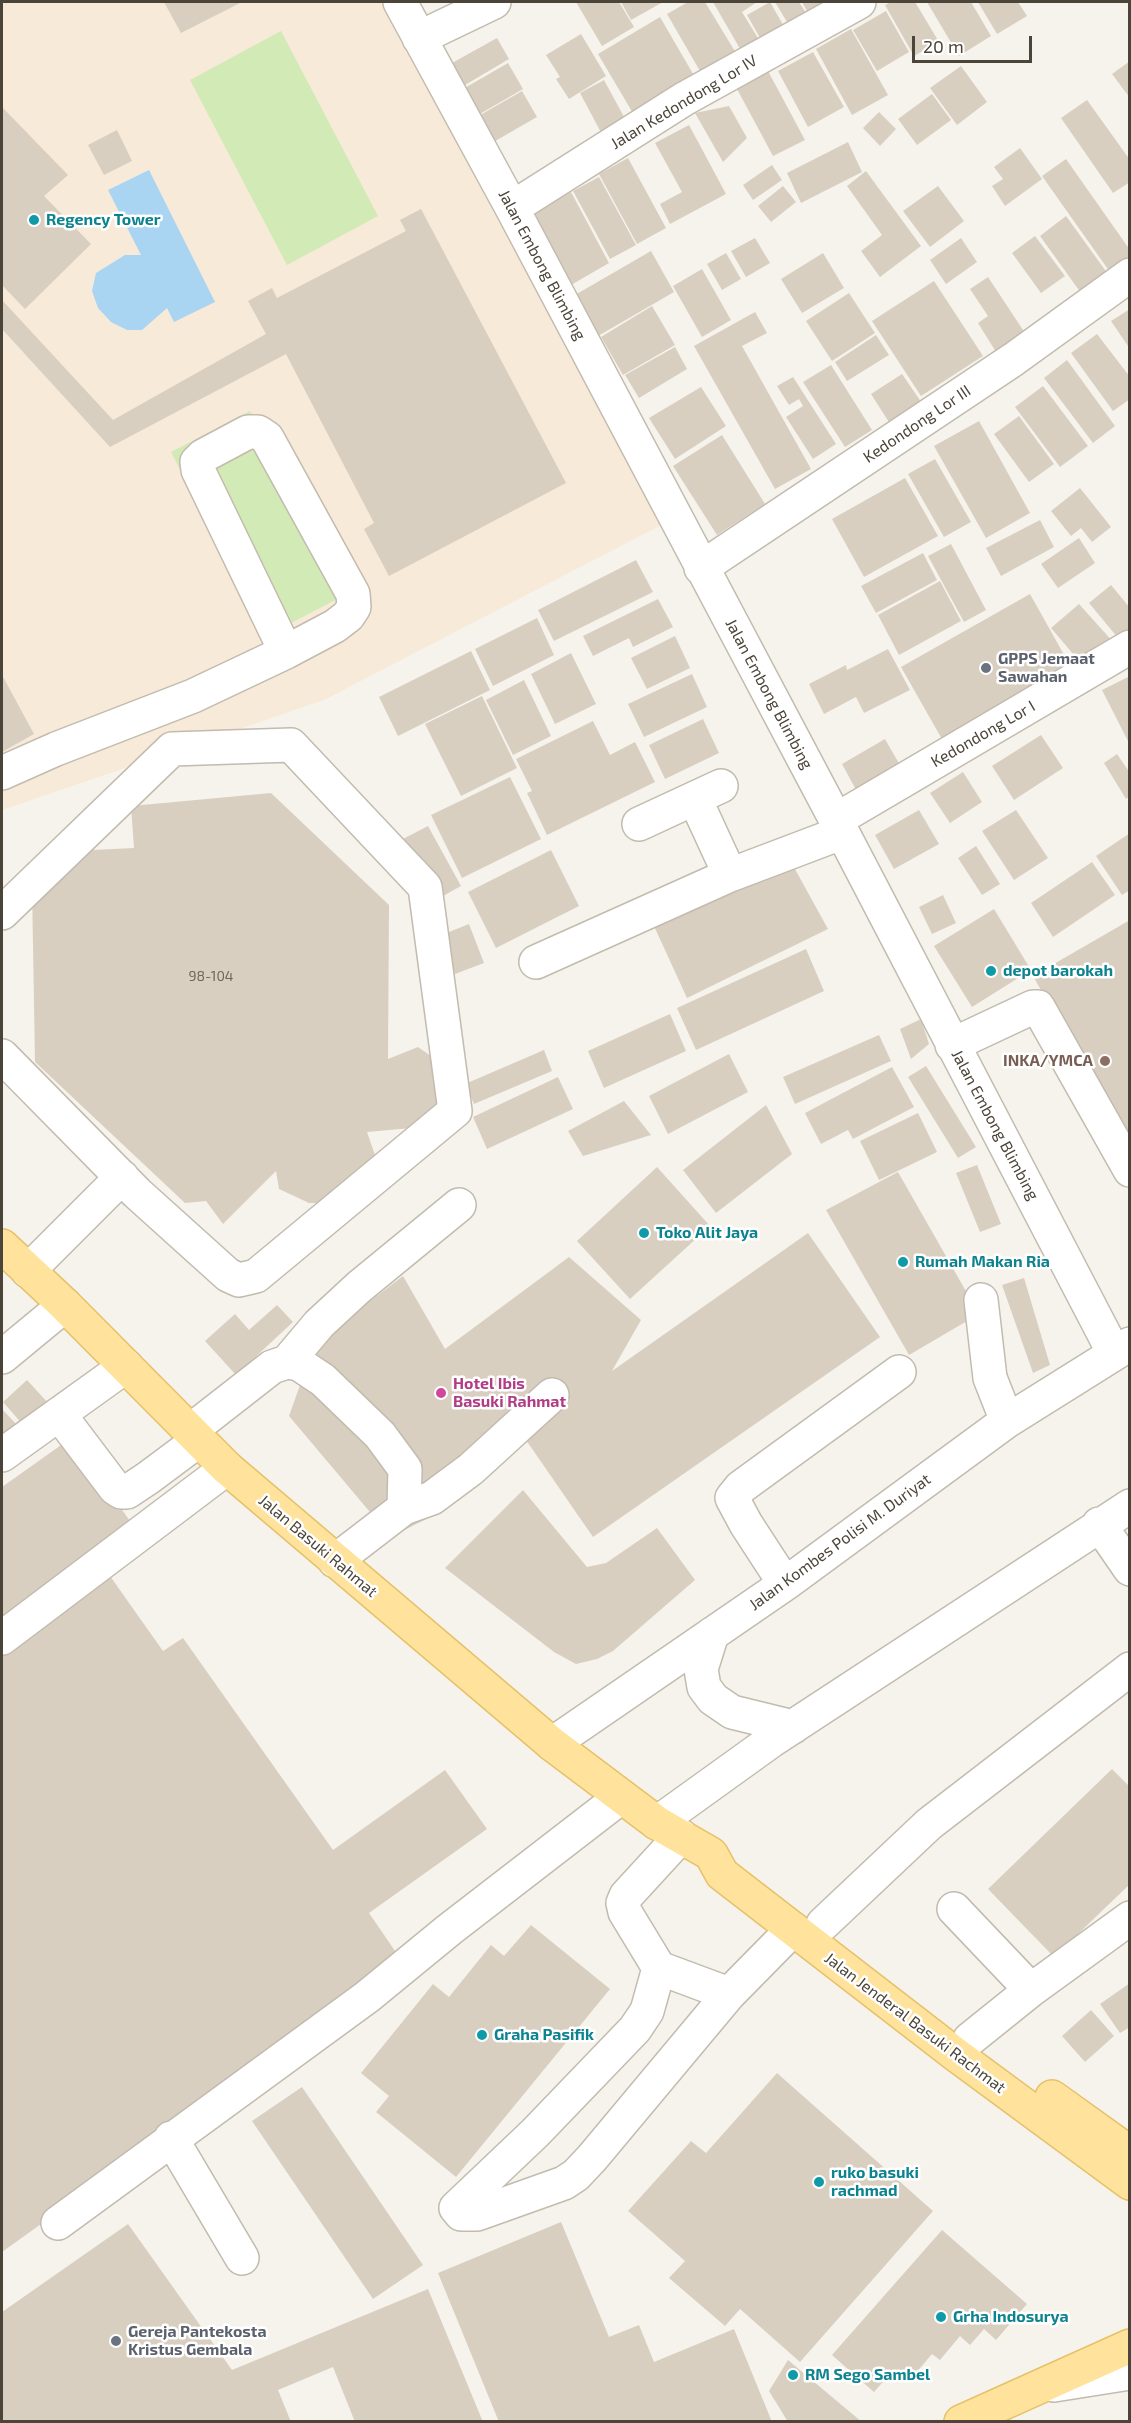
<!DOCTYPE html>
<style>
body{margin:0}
#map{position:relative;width:1131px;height:2423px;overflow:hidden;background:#f6f3ec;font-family:"Exo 2",sans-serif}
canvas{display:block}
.frame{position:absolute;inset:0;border:3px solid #4b4439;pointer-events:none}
.scale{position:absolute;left:912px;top:36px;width:120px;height:27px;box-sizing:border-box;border:3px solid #4b4439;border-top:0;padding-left:8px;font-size:18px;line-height:21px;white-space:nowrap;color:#4b4439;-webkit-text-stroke:4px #fff;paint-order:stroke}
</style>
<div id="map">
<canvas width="1131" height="2423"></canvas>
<div class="frame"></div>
<div class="scale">20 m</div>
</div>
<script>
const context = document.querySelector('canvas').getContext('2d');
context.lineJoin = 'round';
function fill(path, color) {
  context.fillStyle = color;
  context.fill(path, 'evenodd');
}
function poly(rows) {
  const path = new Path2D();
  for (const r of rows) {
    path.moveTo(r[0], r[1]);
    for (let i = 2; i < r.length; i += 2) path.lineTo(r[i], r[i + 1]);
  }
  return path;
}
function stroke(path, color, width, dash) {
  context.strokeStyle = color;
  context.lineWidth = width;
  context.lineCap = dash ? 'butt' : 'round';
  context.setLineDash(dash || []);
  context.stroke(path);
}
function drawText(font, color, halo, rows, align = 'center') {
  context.font = font + ' "Exo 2",sans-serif';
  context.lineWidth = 5;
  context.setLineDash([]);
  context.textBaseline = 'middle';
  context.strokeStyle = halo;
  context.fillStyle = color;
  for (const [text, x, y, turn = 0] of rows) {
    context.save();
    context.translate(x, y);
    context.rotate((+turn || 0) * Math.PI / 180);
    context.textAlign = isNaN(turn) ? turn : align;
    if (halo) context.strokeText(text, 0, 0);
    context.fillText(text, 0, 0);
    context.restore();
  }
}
const commercial = poly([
 [2,2,392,2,665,523,324,700,2,810]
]);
const green = poly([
 [281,31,378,216,287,265,190,80],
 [250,411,345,595,266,636,171,452]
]);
const water = poly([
 [149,170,215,302,174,322,167,308,142,330,127,330,111,322,98,308,92,291,96,273,125,255,141,255,108,190]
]);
const building = poly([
 [164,2,242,2,181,33],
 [576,2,619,2,634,27,602,46],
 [621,2,663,2,631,20],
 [688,2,705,2,739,58,704,78,667,14],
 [713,2,757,2,742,12,761,43,743,54],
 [770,2,786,30,763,43,747,15],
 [775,2,799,2,811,21,793,32],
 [802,2,843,2,812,20],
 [891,2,915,2,939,42,914,56,885,5],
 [927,2,971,2,991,36,959,56],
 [978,2,1018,2,1027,16,997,34],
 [886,11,909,52,877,71,853,30],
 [660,17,696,79,634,115,598,54],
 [851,29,888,95,852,115,816,49],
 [581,34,606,76,569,99,556,79,560,77,546,55],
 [497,38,509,59,465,85,452,63],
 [813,52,844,107,808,127,778,71],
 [1130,61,1130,98,1112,74],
 [508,63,523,89,478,115,463,89],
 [961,66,987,102,957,125,930,88],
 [768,71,805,140,773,156,737,89],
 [604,80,629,126,605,140,580,93],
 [522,91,537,117,490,144,475,118],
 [932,94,951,120,917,145,898,119],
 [1087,100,1130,160,1130,182,1113,193,1061,118],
 [729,106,747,138,723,162,695,113],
 [2,107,68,175,44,196,91,244,25,309,2,285],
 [879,112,896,129,880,146,863,128],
 [689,125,726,194,670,224,660,204,682,192,655,143],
 [117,130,132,161,104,175,88,145],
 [848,142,862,172,801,203,787,173],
 [1020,148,1042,179,1005,206,992,186,1003,179,994,167],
 [628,158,666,228,637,244,599,174],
 [1066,159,1130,250,1130,263,1112,275,1042,176],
 [772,165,782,180,753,200,743,185],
 [866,171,921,246,880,277,861,251,882,235,847,186],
 [599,177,636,245,610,259,573,191],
 [783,186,796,202,771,222,758,206],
 [938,186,964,221,930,247,903,211],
 [571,192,609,263,571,285,532,214],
 [421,209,566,483,389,576,364,529,374,523,286,354,110,447,2,329,2,300,113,420,266,334,248,301,272,288,277,298,406,231,400,220],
 [1066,216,1108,274,1081,293,1040,236],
 [1035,236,1065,276,1041,293,1012,253],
 [755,238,770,263,746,277,731,251],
 [961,238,977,262,946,284,930,260],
 [651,251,674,292,598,336,575,295],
 [726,253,741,279,722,290,707,264],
 [823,253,844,288,802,313,781,279],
 [702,269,731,320,702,337,673,286],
 [988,277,1025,333,996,352,978,323,988,316,970,289],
 [934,281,983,356,921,396,872,321],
 [849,293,875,333,832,361,806,321],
 [652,306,675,345,623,375,601,337],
 [1130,309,1130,349,1111,321],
 [755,312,767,333,742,346,811,469,775,489,694,346],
 [1097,334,1130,377,1130,399,1113,411,1071,353],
 [876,335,889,355,847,381,835,362],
 [675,347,687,369,639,398,625,375],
 [1067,360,1115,426,1093,443,1044,378],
 [831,365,872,430,845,447,803,382],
 [902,374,926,409,894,430,871,394],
 [793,377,836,444,813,459,786,417,803,406,799,399,789,405,777,386],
 [1043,386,1088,446,1060,467,1015,407],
 [701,387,726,426,675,459,649,418],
 [1019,416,1054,464,1029,482,994,434],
 [979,421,1030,513,986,538,934,446],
 [722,435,765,504,717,535,673,466],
 [935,459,971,522,944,537,908,474],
 [905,478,938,536,864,577,832,519],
 [1080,488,1111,527,1092,542,1081,528,1071,536,1051,511],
 [1040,520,1054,547,1001,576,986,548],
 [1079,538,1095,563,1058,588,1041,564],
 [951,544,986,610,964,622,928,556],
 [923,553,937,580,876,613,861,586],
 [636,560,653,592,554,641,538,610],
 [940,581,961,621,899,655,878,615],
 [1111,585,1130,608,1130,639,1123,644,1089,603],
 [1030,594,1072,669,943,741,901,667],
 [658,599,673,627,633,647,629,638,593,656,583,636],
 [1079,604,1114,643,1085,668,1051,628],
 [537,618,554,655,493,686,475,649],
 [675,636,690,668,647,689,631,658],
 [888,649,910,690,864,713,856,697,824,714,809,684,846,665,847,670],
 [471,651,490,690,398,736,379,697],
 [571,653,596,704,555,724,531,674],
 [692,674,707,707,644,737,628,704],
 [2,675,34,734,2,752],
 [1130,676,1130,745,1102,690],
 [524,680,551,736,513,755,486,700],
 [482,696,517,768,461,796,425,724],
 [703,719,719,753,665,779,649,745],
 [593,721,610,755,635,742,655,782,547,835,527,793,532,791,516,759],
 [1041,735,1063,768,1014,800,992,766],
 [885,739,905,774,861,799,842,764],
 [1117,754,1130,773,1130,796,1126,799,1104,763],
 [963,772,982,802,950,823,930,793],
 [510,777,541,839,462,878,431,815],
 [271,793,389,905,388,1059,418,1047,438,1061,438,1115,412,1128,367,1132,376,1158,340,1203,309,1203,279,1189,276,1171,223,1224,206,1201,185,1203,35,1062,32,887,71,851,134,848,131,806],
 [919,810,939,844,894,869,875,835],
 [1016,810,1048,858,1014,880,982,831],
 [428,826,461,886,434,901,401,840],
 [1130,833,1130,890,1122,895,1096,856],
 [976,846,1000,884,982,895,958,858],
 [551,850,579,906,496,948,468,892],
 [790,860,828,929,687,998,654,926],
 [1092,862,1115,895,1053,937,1031,903],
 [943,895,956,923,932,934,919,907],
 [994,909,1031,970,972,1007,934,946],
 [1130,920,1130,1146,1033,976],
 [469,924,484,963,455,974,439,936],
 [806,949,824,991,696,1050,677,1008],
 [670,1014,686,1051,604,1088,588,1051],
 [921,1019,929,1044,911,1059,900,1029],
 [879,1035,891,1061,795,1104,783,1077],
 [544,1050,552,1071,474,1104,465,1084],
 [729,1054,748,1092,668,1134,649,1096],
 [926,1066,976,1147,958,1158,908,1077],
 [892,1067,914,1107,853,1139,848,1130,821,1144,805,1113],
 [558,1077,573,1109,487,1149,473,1117],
 [624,1101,651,1135,583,1156,568,1131],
 [766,1105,792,1154,716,1213,683,1170],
 [918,1113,937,1152,879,1180,860,1141],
 [977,1165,1001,1224,980,1232,956,1173],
 [657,1167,710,1226,630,1299,577,1241],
 [898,1172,979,1314,909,1355,826,1210],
 [808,1233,880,1337,593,1537,526,1440,428,1518,391,1537,289,1416,315,1343,403,1276,445,1349,569,1257,641,1320,612,1371],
 [1024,1278,1050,1365,1033,1373,1002,1285],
 [277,1305,293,1322,236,1375,205,1341,235,1314,249,1330],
 [27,1380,49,1404,24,1426,3,1402],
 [2,1409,18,1426,2,1437],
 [71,1438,135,1528,2,1622,2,1487],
 [523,1490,587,1567,606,1563,657,1528,695,1580,613,1651,597,1659,576,1664,554,1652,445,1568],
 [110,1576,163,1651,183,1638,333,1850,445,1770,487,1829,369,1913,404,1964,2,2252,2,1653],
 [1112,1769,1130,1787,1130,1884,1054,1957,988,1889],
 [531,1925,610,1989,456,2177,376,2112,389,2096,361,2073,433,1984,449,1997,491,1945,504,1956],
 [1130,1983,1130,2027,1120,2033,1100,2004],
 [1091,2010,1114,2036,1085,2062,1062,2036],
 [777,2073,933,2211,800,2362,740,2309,725,2326,669,2278,685,2261,628,2211,691,2141,706,2153],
 [302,2087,423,2265,373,2299,252,2121],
 [561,2222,609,2337,639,2325,654,2362,734,2329,772,2422,499,2422,438,2273],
 [128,2224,232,2370,428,2289,483,2422,355,2422,333,2367,278,2390,291,2422,2,2422,2,2312],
 [942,2230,1027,2304,996,2340,984,2329,970,2345,960,2336,940,2360,932,2354,915,2374,910,2369,898,2383,889,2375,874,2392,832,2355],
 [788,2360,850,2412,862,2422,788,2422,769,2391]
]);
const minor = poly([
 [400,2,512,208,836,820,1114,1353],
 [419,38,494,2],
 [512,208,684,99,859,2],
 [701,568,1014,359,1130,275],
 [2,773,56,749,193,696,286,652,335,626,348,616,354,607,353,594,267,438,258,432,248,432,203,456,197,462,198,470,286,652],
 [695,799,730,875],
 [836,820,1130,647],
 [639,824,721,786],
 [2,913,172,749,291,745,425,887,455,1111,256,1276,239,1280,228,1275,137,1193,2,1056],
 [536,962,730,875,841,833],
 [952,1045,1033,1007,1038,1007,1130,1170],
 [28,1271,122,1177],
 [981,1300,990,1378,1007,1421],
 [2,1357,65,1305],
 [287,1362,299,1364,323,1380,380,1435,405,1469,404,1508],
 [59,1414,115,1488,121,1492,127,1492,148,1478,199,1440],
 [190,1431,272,1367,287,1362,319,1324,359,1287,459,1205],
 [2,1455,126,1366],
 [1099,1524,1130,1569],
 [335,1561,404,1508,432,1498,471,1469,552,1395],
 [785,1584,746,1524,732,1498,741,1487,899,1372],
 [712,1634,701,1669,704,1687,713,1699,732,1712,793,1727],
 [2,1638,227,1468],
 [552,1744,785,1584,1007,1421,1130,1344],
 [657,1823,771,1741,1130,1506],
 [681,1836,626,1896,623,1903,625,1912,659,1968,729,1994],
 [954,1909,1031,1990],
 [823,1924,929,1824,1130,1669],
 [659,1968,647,2011,635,2029,535,2133,456,2208,461,2214,477,2214,564,2183,576,2175,592,2158,729,1994,793,1929],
 [970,2039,1031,1990,1130,1918],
 [171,2138,242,2258],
 [58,2223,367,1997,450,1929,621,1797],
 [1054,2385,1130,2373]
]);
const major = poly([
 [2,1246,65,1305,227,1468,552,1744,657,1823,711,1854,722,1874,955,2054,1130,2183],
 [1052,2097,1130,2153],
 [961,2422,1130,2346]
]);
const markers = [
 [34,220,6,"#0f9aa8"],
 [986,668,6,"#6b7280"],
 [991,971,6,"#0f9aa8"],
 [1105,1061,6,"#8d6e63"],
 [644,1233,6,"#0f9aa8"],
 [903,1262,6,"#0f9aa8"],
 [441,1393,6,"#d1479c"],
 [482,2035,6,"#0f9aa8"],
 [819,2182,6,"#0f9aa8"],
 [941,2317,6,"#0f9aa8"],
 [116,2341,6,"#6b7280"],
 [793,2375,6,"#0f9aa8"]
];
const numberNames = [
 ["98-104",211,976]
];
const streetNames = [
 ["Jalan Kedondong Lor IV",684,102,-31],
 ["Jalan Embong Blimbing",542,265,62],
 ["Kedondong Lor III",917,424,-34],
 ["Jalan Embong Blimbing",769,694,62],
 ["Kedondong Lor I",983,734,-30],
 ["Jalan Embong Blimbing",995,1125,62],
 ["Jalan Kombes Polisi M. Duriyat",840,1542,-36],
 ["Jalan Basuki Rahmat",318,1546,40],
 ["Jalan Jenderal Basuki Rachmat",915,2023,37]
];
const cultureNames = [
 ["Regency Tower",46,220],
 ["depot barokah",1003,971],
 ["Toko Alit Jaya",656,1233],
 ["Rumah Makan Ria",915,1262],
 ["Graha Pasifik",494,2035],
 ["ruko basuki",831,2173],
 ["rachmad",831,2191],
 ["Grha Indosurya",953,2317],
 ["RM Sego Sambel",805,2375]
];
const worshipNames = [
 ["GPPS Jemaat",998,659],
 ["Sawahan",998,677],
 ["Gereja Pantekosta",128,2332],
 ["Kristus Gembala",128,2350]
];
const educationNames = [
 ["INKA/YMCA",1093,1061]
];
const hotelNames = [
 ["Hotel Ibis",453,1384],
 ["Basuki Rahmat",453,1402]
];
fill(commercial, '#f7ead8');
fill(green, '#d2eab5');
fill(water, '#a9d4f2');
fill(building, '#d8cfc1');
stroke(minor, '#c2bbae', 36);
stroke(major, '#e6c16a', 36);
stroke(minor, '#fff', 33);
stroke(major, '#ffe39c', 33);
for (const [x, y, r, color] of markers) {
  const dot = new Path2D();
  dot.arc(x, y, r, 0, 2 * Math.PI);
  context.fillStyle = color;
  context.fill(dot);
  stroke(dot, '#fff', 2);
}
drawText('14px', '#6e675b', null, numberNames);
drawText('16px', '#4b4439', '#fff', streetNames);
drawText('bold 16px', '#0d838f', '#fff', cultureNames, 'left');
drawText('bold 16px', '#5b616d', '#fff', worshipNames, 'left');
drawText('bold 16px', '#785e54', '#fff', educationNames, 'right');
drawText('bold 16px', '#b23c85', '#fff', hotelNames, 'left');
</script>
